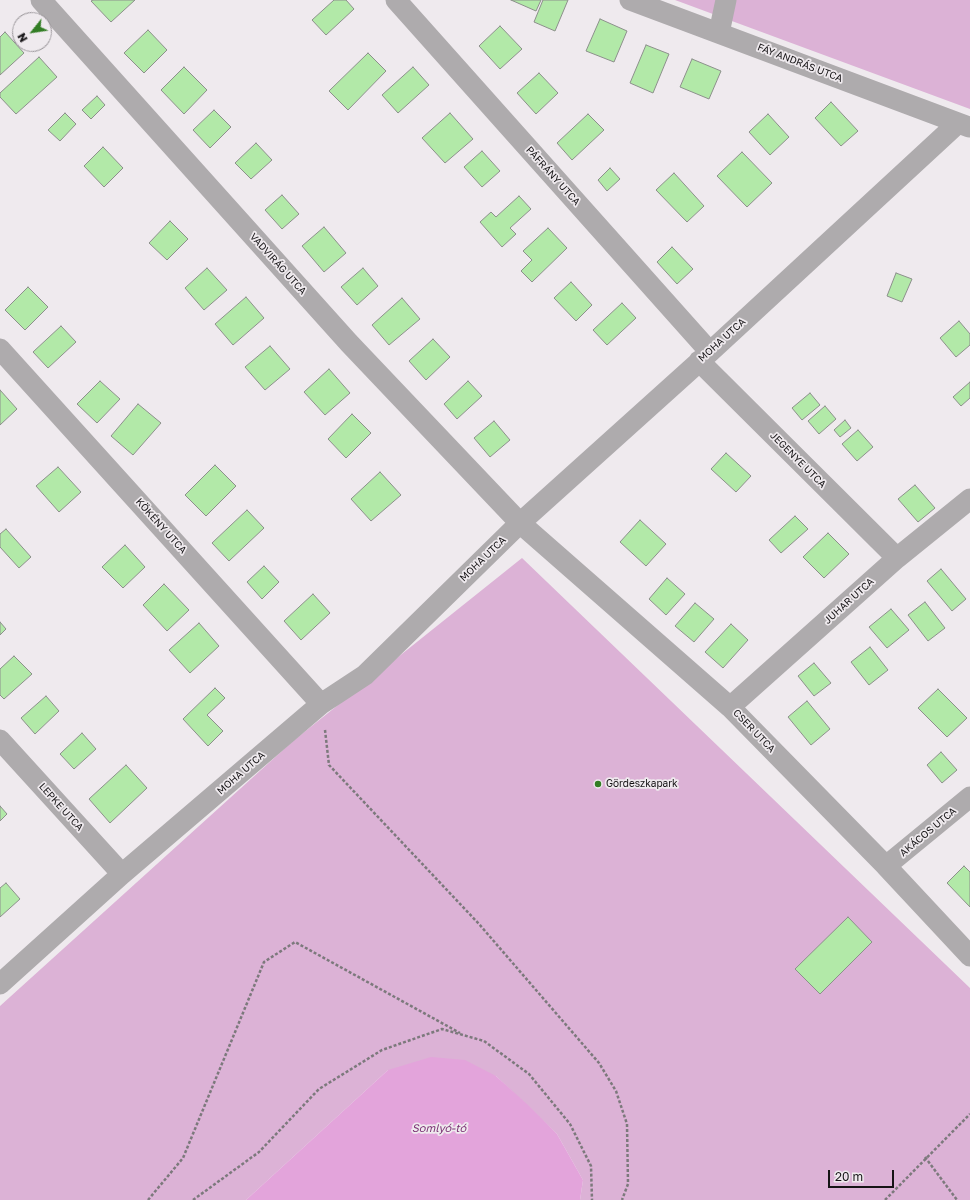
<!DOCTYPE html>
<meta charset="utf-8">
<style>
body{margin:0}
#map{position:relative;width:970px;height:1200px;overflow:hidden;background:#efeaee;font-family:"Golos Text",sans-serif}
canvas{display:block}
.north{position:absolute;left:12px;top:12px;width:40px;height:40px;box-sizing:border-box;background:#efeaee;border:1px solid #989498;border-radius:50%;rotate:240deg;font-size:11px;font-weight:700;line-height:16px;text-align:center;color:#161416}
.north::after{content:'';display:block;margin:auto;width:14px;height:18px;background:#327d24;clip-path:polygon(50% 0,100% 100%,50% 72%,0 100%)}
.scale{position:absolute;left:828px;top:1170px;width:66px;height:18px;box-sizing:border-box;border:2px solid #161416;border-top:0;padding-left:5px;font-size:12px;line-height:14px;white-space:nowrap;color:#161416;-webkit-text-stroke:3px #efeaee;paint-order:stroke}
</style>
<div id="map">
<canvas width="970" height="1200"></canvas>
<div class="north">N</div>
<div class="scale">20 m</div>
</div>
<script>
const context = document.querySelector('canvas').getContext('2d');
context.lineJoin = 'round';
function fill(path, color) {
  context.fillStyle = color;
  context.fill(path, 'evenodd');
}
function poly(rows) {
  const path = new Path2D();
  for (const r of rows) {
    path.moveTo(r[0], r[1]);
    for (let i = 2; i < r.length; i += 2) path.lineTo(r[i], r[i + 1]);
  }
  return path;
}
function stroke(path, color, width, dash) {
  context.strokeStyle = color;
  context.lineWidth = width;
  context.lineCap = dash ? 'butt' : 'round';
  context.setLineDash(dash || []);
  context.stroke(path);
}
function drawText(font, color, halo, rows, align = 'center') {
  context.font = font + ' "Golos Text",sans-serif';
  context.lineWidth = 3.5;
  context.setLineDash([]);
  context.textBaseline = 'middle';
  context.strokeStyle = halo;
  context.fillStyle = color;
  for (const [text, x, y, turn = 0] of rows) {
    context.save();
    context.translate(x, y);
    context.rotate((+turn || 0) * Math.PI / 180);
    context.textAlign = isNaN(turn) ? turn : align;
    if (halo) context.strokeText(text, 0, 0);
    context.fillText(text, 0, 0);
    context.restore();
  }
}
const green = poly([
 [675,0,970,0,970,109],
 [522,558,970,988,970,1200,580,1200,583,1180,557,1134,496,1076,388,1070,246,1200,0,1200,0,1006,293,741]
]);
const water = poly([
 [431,1057,465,1060,496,1076,528,1105,557,1134,583,1180,580,1200,246,1200,388,1070]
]);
const building = poly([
 [93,0,135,0,111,22,91,1,93,0],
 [334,0,346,0,354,9,326,35,312,20,334,0],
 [511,0,541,0,536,11,511,0],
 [543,0,568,0,555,31,534,22,543,0],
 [600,19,627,31,614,62,586,51,600,19],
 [500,26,522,49,500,69,479,46,500,26],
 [148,30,167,50,144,73,124,53,148,30],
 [5,32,24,53,0,75,0,37,5,32],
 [646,45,669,54,653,93,630,83,646,45],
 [368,53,386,71,348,110,329,91,368,53],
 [39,57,57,77,16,114,0,97,0,93,39,57],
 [692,59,721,71,709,99,680,87,692,59],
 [184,67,207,90,184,114,161,90,184,67],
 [413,67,429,85,398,113,382,95,413,67],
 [539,73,558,93,536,114,517,93,539,73],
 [97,96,105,105,91,119,82,110,97,96],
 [831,102,858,131,841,146,815,118,831,102],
 [214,110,231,127,210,148,193,130,214,110],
 [65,113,76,124,60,141,48,130,65,113],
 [450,113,473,139,445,163,422,138,450,113],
 [588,114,604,130,572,160,557,143,588,114],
 [768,114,789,137,770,155,749,132,768,114],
 [256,143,272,160,251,179,235,163,256,143],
 [103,147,123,168,104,187,84,166,103,147],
 [482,151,500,171,482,187,464,167,482,151],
 [742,152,772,183,747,207,717,176,742,152],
 [610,168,620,179,607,191,598,180,610,168],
 [674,173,704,206,687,222,656,190,674,173],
 [282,195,299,214,282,229,265,210,282,195],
 [519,196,531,209,510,228,516,234,502,247,480,222,491,212,496,217,519,196],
 [170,221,188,239,167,260,149,243,170,221],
 [324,227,346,253,324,272,302,246,324,227],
 [548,228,567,248,532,282,521,271,532,260,523,251,548,228],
 [672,247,693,269,677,284,657,262,672,247],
 [207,268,227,290,204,310,185,288,207,268],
 [363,268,378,286,357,305,341,287,363,268],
 [896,273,912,279,902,302,887,296,896,273],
 [571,282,592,305,576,321,554,298,571,282],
 [28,287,48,307,25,330,5,310,28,287],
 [246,297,264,318,233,345,215,324,246,297],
 [402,298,420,319,389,345,372,325,402,298],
 [622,303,636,318,607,345,593,330,622,303],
 [959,321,970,334,970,345,956,357,940,338,959,321],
 [61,326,76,342,48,368,33,352,61,326],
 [433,339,450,357,426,380,409,361,433,339],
 [270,346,290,369,265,390,245,367,270,346],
 [329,369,350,393,325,415,304,392,329,369],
 [100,381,120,399,97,423,77,404,100,381],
 [468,381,482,396,457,419,444,404,468,381],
 [970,382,970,398,961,406,953,397,970,382],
 [0,390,17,409,0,425,0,390],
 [810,393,820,405,802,420,792,408,810,393],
 [138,404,161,423,133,455,111,436,138,404],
 [825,406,836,419,819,434,808,421,825,406],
 [352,414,371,433,346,458,328,439,352,414],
 [845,420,851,428,840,437,834,430,845,420],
 [494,421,510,440,490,457,474,438,494,421],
 [858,430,873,447,857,461,842,444,858,430],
 [726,453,751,476,736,492,711,469,726,453],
 [215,465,236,486,206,516,185,495,215,465],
 [58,467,81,492,59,512,36,486,58,467],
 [380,472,401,495,371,521,351,499,380,472],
 [915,485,935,508,918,522,898,499,915,485],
 [247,510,264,528,229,561,212,543,247,510],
 [795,516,808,529,781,553,769,540,795,516],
 [640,520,666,544,646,566,620,542,640,520],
 [6,529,31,557,19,568,0,547,0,534,6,529],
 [828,533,849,554,824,578,803,557,828,533],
 [125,545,145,567,123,588,102,567,125,545],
 [264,566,279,582,262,599,247,582,264,566],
 [941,569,966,599,952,611,927,581,941,569],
 [667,578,685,594,666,615,649,599,667,578],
 [164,584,189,610,167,631,143,605,164,584],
 [313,594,330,613,301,640,284,621,313,594],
 [925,602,945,628,928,641,908,615,925,602],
 [695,603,714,619,694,642,675,626,695,603],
 [891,609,909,630,887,648,869,627,891,609],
 [0,622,6,629,0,635,0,622],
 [199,623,219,646,190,673,169,650,199,623],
 [731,624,748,640,723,668,705,652,731,624],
 [870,647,888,670,869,685,851,662,870,647],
 [14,656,32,674,4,699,0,695,0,669,14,656],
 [814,663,831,683,814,696,798,676,814,663],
 [215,688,225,698,207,715,223,731,208,746,183,719,215,688],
 [938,689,967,718,947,737,918,708,938,689],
 [46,696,59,711,35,734,21,718,46,696],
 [807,701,830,729,811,745,788,717,807,701],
 [82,733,96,749,74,769,60,754,82,733],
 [941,752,957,770,942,783,927,765,941,752],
 [126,765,147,788,110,823,89,799,126,765],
 [0,806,7,814,0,821,0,806],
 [964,866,970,872,970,907,947,883,964,866],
 [6,883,20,899,0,917,0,888,6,883],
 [848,917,872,942,820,994,795,969,848,917]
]);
const path = poly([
 [325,730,329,765,479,924,599,1063,616,1091,627,1124,628,1184,622,1200],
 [925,1157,957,1200],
 [148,1200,183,1158,264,962,295,942,460,1033],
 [193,1200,259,1152,319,1089,382,1050,442,1029,484,1041,529,1074,570,1124,591,1166,592,1200],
 [885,1200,970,1114]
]);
const minor = poly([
 [41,0,349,343,520,523,730,707,886,866,970,956],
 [396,0,710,352],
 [630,0,969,127],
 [719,33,726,0],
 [0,349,321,704],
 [699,361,897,558],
 [730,707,897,558,970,499],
 [0,740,122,874],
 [886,866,970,797],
 [0,984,122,874,321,704,365,675,520,523,710,352,958,123]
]);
const markers = [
 [598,784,4,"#327d24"]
];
const streetNames = [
 ["FÁY ANDRÁS UTCA",800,63,21],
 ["PÁFRÁNY UTCA",553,176,48],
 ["VADVIRÁG UTCA",278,264,48],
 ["MOHA UTCA",722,340,-42],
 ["JEGENYE UTCA",798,460,45],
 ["KÖKÉNY UTCA",161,526,48],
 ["MOHA UTCA",483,559,-44],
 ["JUHAR UTCA",849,601,-42],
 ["CSER UTCA",754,731,46],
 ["MOHA UTCA",241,773,-41],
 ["LEPKE UTCA",61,807,48],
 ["AKÁCOS UTCA",928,832,-40]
];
const poiNames = [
 ["Gördeszkapark",606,784]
];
const waterNames = [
 ["Somlyó-tó",439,1129]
];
fill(green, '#dcb2d6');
fill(water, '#e3a4db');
fill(building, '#b2e9a8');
stroke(building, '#8c908b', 1);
stroke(path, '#7c797c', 2.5, [3, 2]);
stroke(minor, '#aeabad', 21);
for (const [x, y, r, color] of markers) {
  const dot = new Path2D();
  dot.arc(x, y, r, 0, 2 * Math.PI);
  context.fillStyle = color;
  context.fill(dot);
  stroke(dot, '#efeaee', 1.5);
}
drawText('10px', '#161416', '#efeaee', streetNames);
drawText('10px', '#161416', '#efeaee', poiNames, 'left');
drawText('italic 11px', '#7c3275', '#efeaee', waterNames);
</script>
